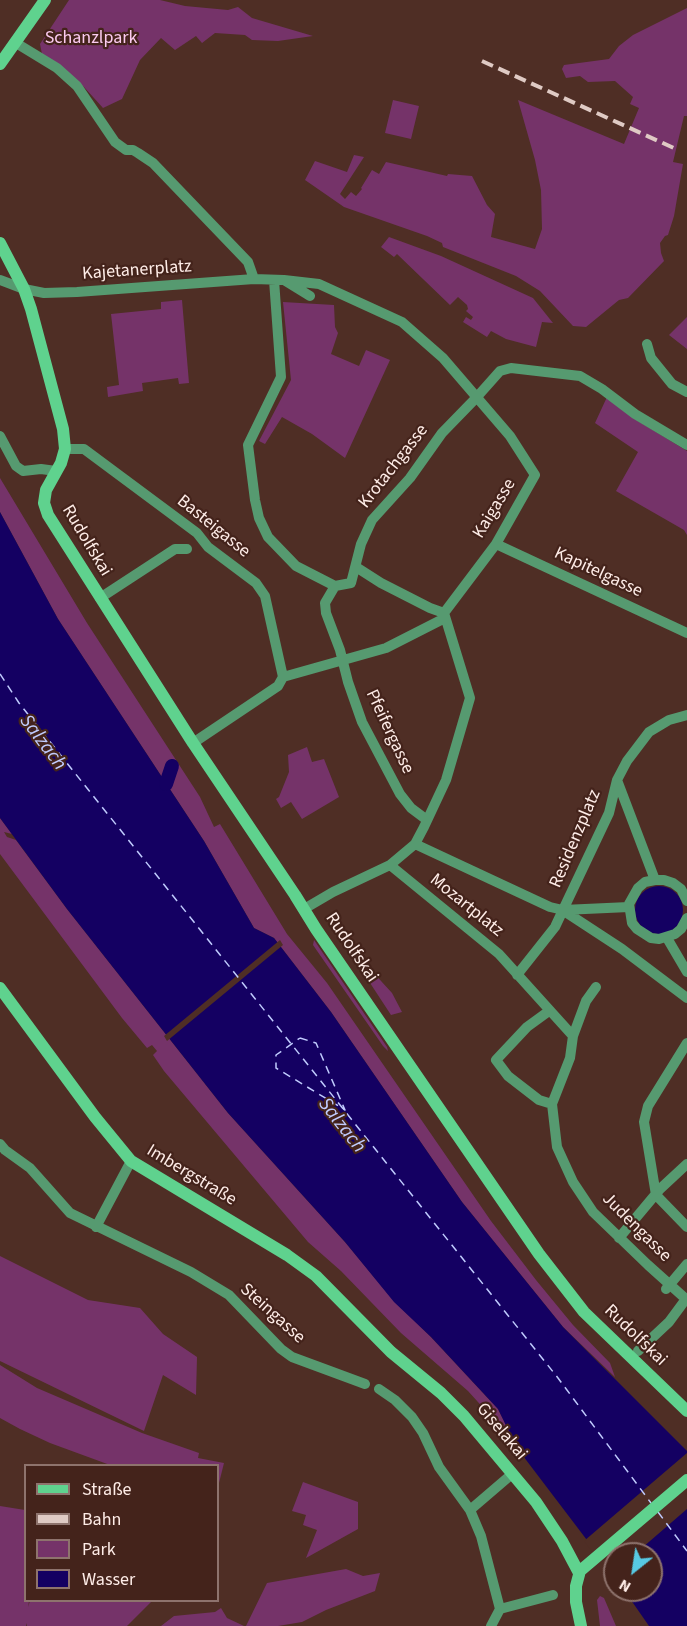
<!DOCTYPE html>
<meta charset="utf-8">
<style>
body{margin:0}
#map{position:relative;width:687px;height:1626px;overflow:hidden;background:#4f2e25;font-family:"Source Sans 3",sans-serif}
canvas{display:block}
.legend{position:absolute;left:24px;top:1464px;width:195px;height:138px;box-sizing:border-box;background:#44231b;border:2px solid #8e736d;margin:0;padding:8px 10px;list-style:none;font-size:18px;color:#feece7}
.legend li{display:flex;align-items:center;gap:12px;height:30px}
.legend b{width:30px;border:2px solid #8e736d}
.north{position:absolute;left:603px;top:1542px;width:60px;height:60px;box-sizing:border-box;background:#44231b;border:2px solid #8e736d;border-radius:50%;rotate:210deg;font-size:16px;font-weight:700;line-height:24px;text-align:center;color:#feece7}
.north::after{content:'';display:block;margin:auto;width:21px;height:27px;background:#57c9e3;clip-path:polygon(50% 0,100% 100%,50% 72%,0 100%)}
</style>
<div id="map">
<canvas width="687" height="1626"></canvas>
<ul class="legend">
<li><b style="height:8px;background:#5fd28e"></b>Straße</li>
<li><b style="height:8px;background:#dfcac4"></b>Bahn</li>
<li><b style="height:16px;background:#753369"></b>Park</li>
<li><b style="height:16px;background:#140062"></b>Wasser</li>
</ul>
<div class="north">N</div>
</div>
<script>
const context = document.querySelector('canvas').getContext('2d');
context.lineJoin = 'round';
function fill(path, color) {
  context.fillStyle = color;
  context.fill(path, 'evenodd');
}
function poly(rows) {
  const path = new Path2D();
  for (const r of rows) {
    if (r.length === 3) {
      path.moveTo(r[0] + r[2], r[1]);
      path.arc(r[0], r[1], r[2], 0, 2 * Math.PI);
      continue;
    }
    path.moveTo(r[0], r[1]);
    for (let i = 2; i < r.length; i += 2) path.lineTo(r[i], r[i + 1]);
  }
  return path;
}
function stroke(path, color, width, dash) {
  context.strokeStyle = color;
  context.lineWidth = width;
  context.lineCap = dash ? 'butt' : 'round';
  context.setLineDash(dash || []);
  context.stroke(path);
}
function drawText(font, color, halo, rows, align = 'center') {
  context.font = font + ' "Source Sans 3",sans-serif';
  context.lineWidth = 4.5;
  context.setLineDash([]);
  context.textBaseline = 'middle';
  context.strokeStyle = halo;
  context.fillStyle = color;
  for (const [text, x, y, turn = 0] of rows) {
    context.save();
    context.translate(x, y);
    context.rotate((+turn || 0) * Math.PI / 180);
    context.textAlign = isNaN(turn) ? turn : align;
    if (halo) context.strokeText(text, 0, 0);
    context.fillText(text, 0, 0);
    context.restore();
  }
}
const green = poly([
 [69,0,160,0,185,6,228,10,238,7,252,18,313,36,278,41,252,40,245,35,215,33,202,43,196,36,175,50,161,38,140,60,122,99,103,108,84,87,42,54,40,44],
 [687,8,687,116,684,116,673,162,683,164,674,216,668,235,665,236,660,243,661,253,664,261,628,298,619,300,586,327,573,326,540,291,516,276,443,247,442,243,427,236,344,207,305,180,315,161,347,172,354,155,364,157,340,194,345,199,351,192,356,196,362,189,361,188,372,170,379,174,386,162,447,176,448,174,472,176,487,205,495,214,491,237,535,249,542,229,541,190,535,160,518,100,624,144,639,108,630,104,633,97,615,81,588,82,580,76,566,78,562,69,564,65,609,59,619,46,633,35],
 [393,100,419,106,411,139,385,133],
 [389,237,441,256,533,298,553,323,542,322,536,347,506,339,491,331,487,337,463,322,466,317,471,320,473,317,466,311,468,309,467,305,458,297,450,305,397,254,394,257,381,247],
 [182,300,189,383,179,384,178,378,142,383,143,391,108,397,107,387,119,385,111,314,161,309,161,302],
 [283,302,334,305,335,327,338,333,331,354,359,366,366,350,390,360,345,458,312,434,282,417,265,444,259,441,291,380],
 [687,317,687,349,669,335],
 [607,397,638,421,687,451,687,535,684,530,616,491,638,452,595,423],
 [0,478,87,623,200,797,214,827,220,824,287,934,327,983,491,1221,536,1280,573,1325,610,1363,615,1377,563,1327,462,1202,331,1012,274,938,254,928,204,841,58,619,0,512],
 [307,747,312,762,324,759,339,797,302,819,291,802,281,808,276,799,279,797,289,772,288,755],
 [0,818,12,834,4,832,7,837,16,840,67,909,228,1113,345,1242,394,1301,431,1337,498,1409,515,1443,468,1391,401,1333,341,1271,308,1242,164,1071,153,1055,157,1051,152,1045,147,1048,122,1018,0,854],
 [338,934,392,993,402,1012,391,1015],
 [314,940,387,1047,388,1051,383,1046,313,945],
 [0,1256,88,1300,140,1308,163,1334,197,1357,196,1395,163,1375,144,1431,0,1361],
 [0,1365,37,1388,142,1433,199,1453,198,1458,224,1463,218,1487,218,1466,110,1465,50,1443,20,1429,0,1418],
 [303,1482,358,1502,358,1529,306,1558,317,1530,303,1525,306,1515,292,1511],
 [0,1506,25,1510,26,1600,29,1601,28,1607,30,1601,152,1601,127,1626,27,1626,27,1623,26,1626,0,1626],
 [346,1569,363,1576,380,1573,375,1591,326,1610,302,1622,278,1626,246,1626,267,1583],
 [600,1596,604,1598,616,1626,600,1626,597,1600],
 [221,1608,227,1618,244,1626,161,1626,174,1616,215,1612]
]);
const water = poly([
 [0,512,58,619,204,841,254,928,274,938,331,1012,462,1202,563,1327,687,1451,687,1626,649,1626,624,1590,651,1590,651,1554,615,1554,615,1577,517,1448,498,1409,431,1337,394,1302,345,1242,228,1113,67,909,0,818],
 [659,910,24]
]);
const pier = poly([
 [280,940,283,945,167,1041,164,1036],
 [687,1453,687,1509,635,1554,615,1554,615,1571,610,1575,584,1541]
]);
const canal = poly([
 [166,784,172,766]
]);
const ferry = poly([
 [0,674,19,703,558,1378,651,1503],
 [300,1038,316,1043,345,1110,276,1068,276,1055,300,1038],
 [658,1512,687,1551]
]);
const street = poly([
 [16,43,57,68,77,86,115,142,126,150,133,150,138,153,153,163,248,262,254,279],
 [0,280,24,289,44,293,77,292,254,279,284,280,310,296],
 [274,280,281,377,248,445,255,500,259,518,268,537,296,566,335,586,351,583,361,544,372,520,410,478,442,433,476,398,500,371,511,368,580,376,602,389,635,414,687,445],
 [284,280,319,284,402,322,443,358,510,436,535,475,496,544,444,613,470,698,446,780,424,827,415,844,390,865,333,892,304,909],
 [647,344,651,358,672,384,687,392],
 [0,436,16,466,23,471,41,469,56,471],
 [65,449,84,449,197,533,208,547,256,583,265,596,283,677],
 [496,544,687,633],
 [356,567,381,583,430,608,444,613],
 [335,586,325,603,326,613,340,650,348,682,362,722,400,794,411,808,427,820],
 [100,598,175,549,187,549],
 [283,677,386,648,445,618],
 [193,743,278,686,283,677],
 [617,780,655,880],
 [415,844,550,907,563,910,629,907],
 [390,865,499,954,573,1036,570,1058,552,1104,557,1147,573,1182,593,1212,648,1265,687,1300],
 [687,901,681,889,673,883,664,880,655,880,645,882,638,888,629,904,632,923,637,929,651,938,659,939,675,934,681,929,687,918],
 [564,911,622,949,687,998],
 [667,938,687,972],
 [517,975,555,927,563,910,609,813,617,780,627,761,649,732,669,720,687,715],
 [549,1011,527,1027,496,1060,508,1076,539,1100,552,1104],
 [573,1036,586,1001,596,987],
 [687,1043,648,1106,644,1122,656,1195,687,1227],
 [0,1144,5,1150,30,1168,70,1213,191,1272,229,1295,281,1349,292,1357,365,1384],
 [96,1227,131,1161],
 [619,1238,660,1189,687,1164],
 [666,1289,687,1264],
 [638,1351,669,1322,686,1299],
 [379,1389,395,1400,412,1417,423,1433,439,1467,470,1510,481,1536,500,1609],
 [470,1510,512,1474],
 [491,1626,500,1609,553,1595]
]);
const secondary = poly([
 [0,64,45,0],
 [0,243,24,289,31,309,63,429,65,449,61,463,46,490,44,503,48,515,193,743,295,895,316,929,539,1254,584,1312,687,1411],
 [0,988,95,1117,131,1161,287,1255,316,1276,391,1352,441,1393,464,1416,536,1502,562,1541,579,1573],
 [581,1626,576,1602,576,1586,580,1571,687,1480]
]);
const rail = poly([
 [482,61,676,149]
]);
const parkNames = [
 ["Schanzlpark",91,39]
];
const streetNames = [
 ["Kajetanerplatz",137,271,-4],
 ["Krotachgasse",394,467,-52],
 ["Kaigasse",495,509,-59],
 ["Basteigasse",213,527,39],
 ["Rudolfskai",86,541,59],
 ["Kapitelgasse",598,573,25],
 ["Pfeifergasse",389,732,65],
 ["Residenzplatz",576,839,-67],
 ["Mozartplatz",466,906,39],
 ["Rudolfskai",351,948,56],
 ["Imbergstraße",191,1176,31],
 ["Judengasse",636,1228,45],
 ["Steingasse",272,1314,42],
 ["Rudolfskai",635,1336,44],
 ["Giselakai",501,1432,50]
];
const waterNames = [
 ["Salzach",42,743,53],
 ["Salzach",341,1126,52]
];
fill(green, '#753369');
fill(water, '#140062');
fill(pier, '#4f2e25');
stroke(canal, '#140062', 14);
stroke(ferry, '#c0cbfe', 1.5, [8, 6]);
stroke(street, '#569a70', 10);
stroke(secondary, '#5fd28e', 12);
stroke(rail, '#dfcac4', 4, [12, 6]);
drawText('18px', '#fccbf0', '#44231b', parkNames);
drawText('18px', '#feece7', '#44231b', streetNames);
drawText('italic 20px', '#c0cbfe', '#44231b', waterNames);
</script>
